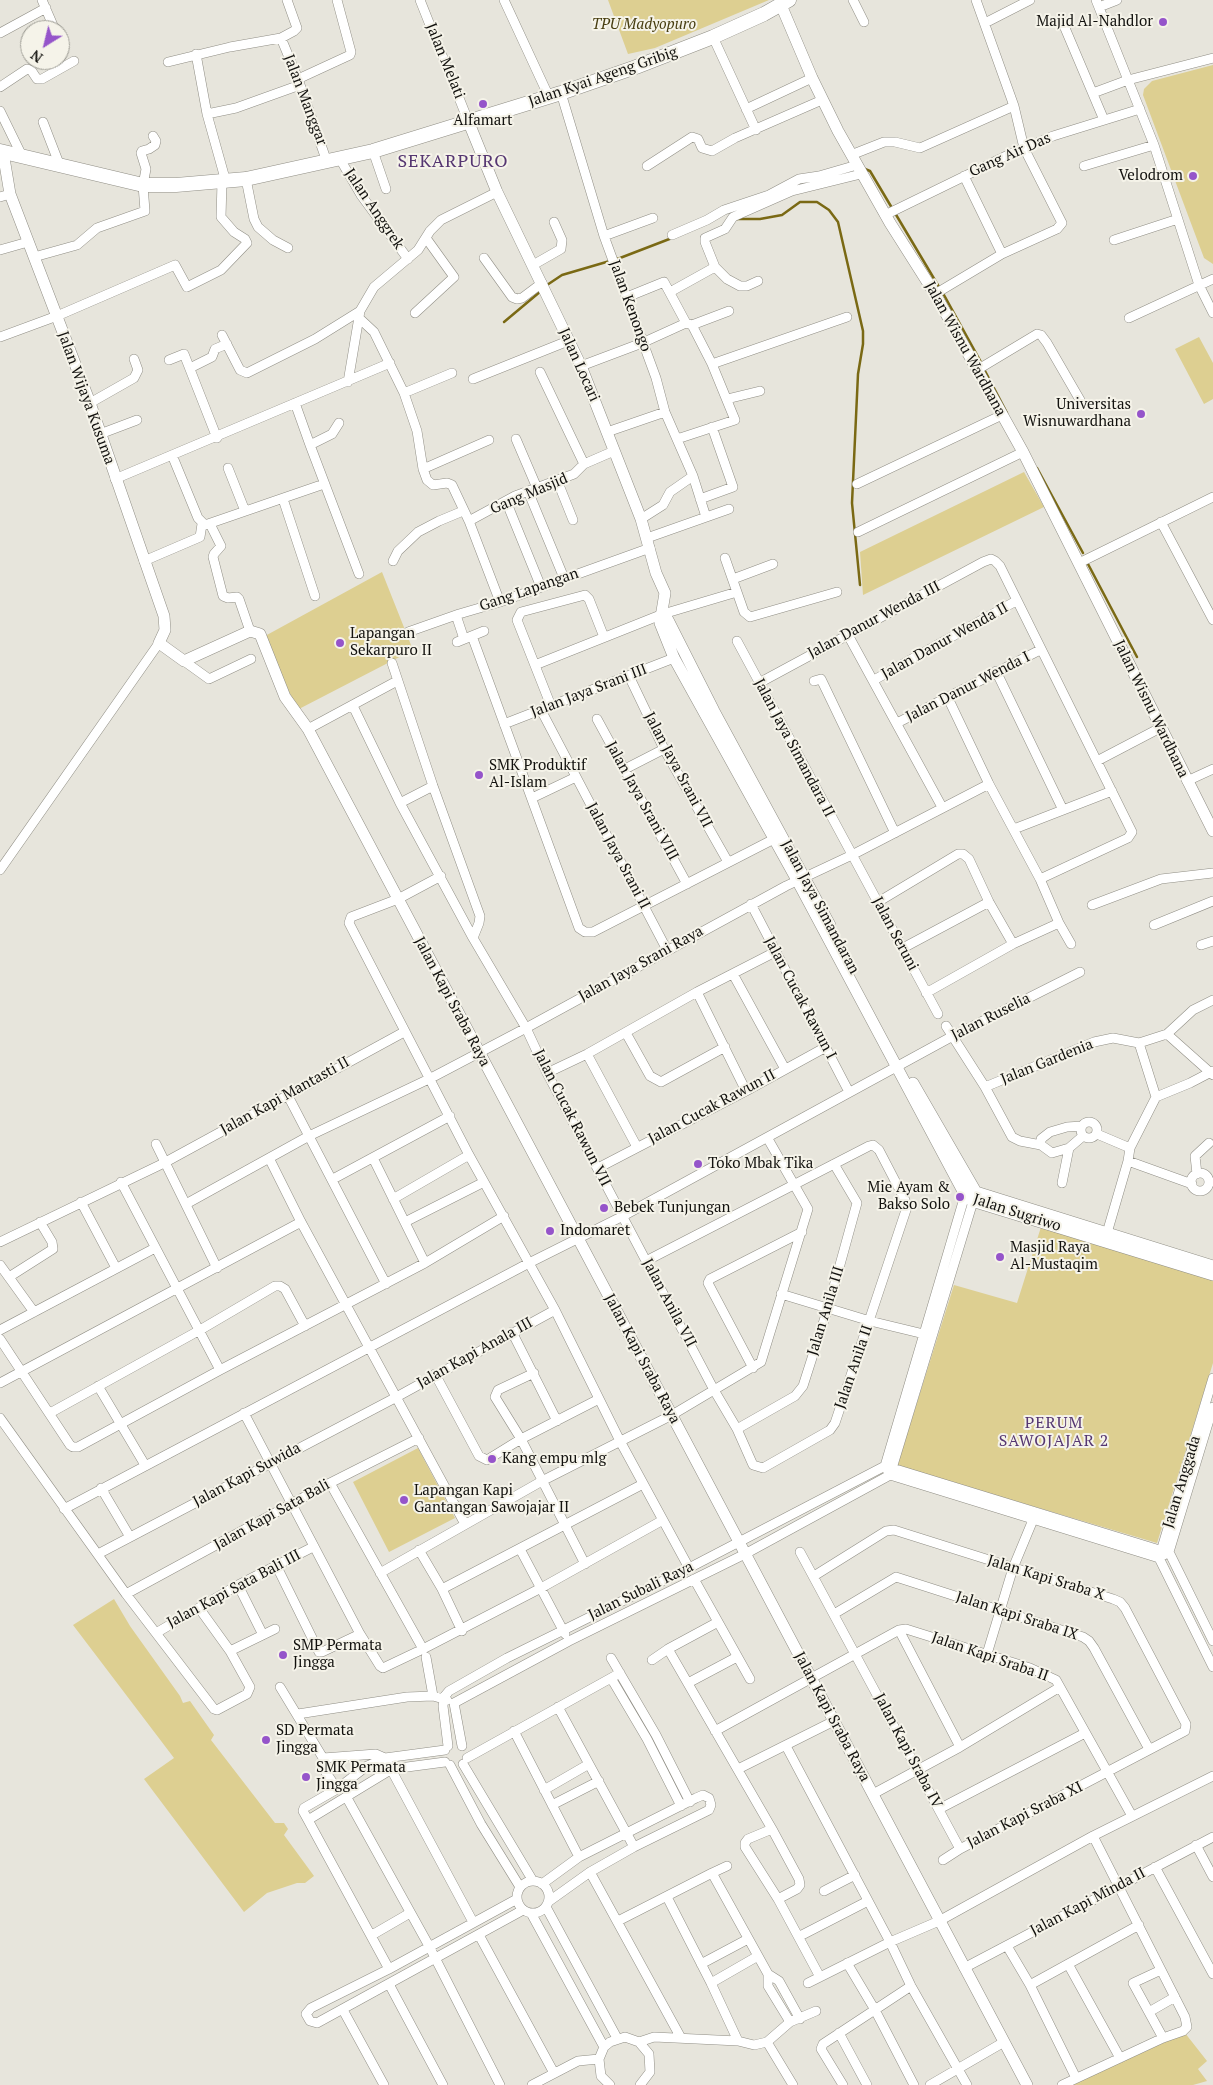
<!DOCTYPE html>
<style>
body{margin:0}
#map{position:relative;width:1213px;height:2085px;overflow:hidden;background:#e7e5dc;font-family:"PT Serif",serif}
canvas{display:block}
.north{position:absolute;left:20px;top:20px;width:50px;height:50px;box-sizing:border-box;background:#f5f3e9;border:1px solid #9a9991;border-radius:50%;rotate:216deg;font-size:14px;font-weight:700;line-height:20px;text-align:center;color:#12110e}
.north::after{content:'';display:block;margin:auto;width:18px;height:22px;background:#9554ca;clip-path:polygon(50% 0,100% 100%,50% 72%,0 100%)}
</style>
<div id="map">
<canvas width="1213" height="2085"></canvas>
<div class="north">N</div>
</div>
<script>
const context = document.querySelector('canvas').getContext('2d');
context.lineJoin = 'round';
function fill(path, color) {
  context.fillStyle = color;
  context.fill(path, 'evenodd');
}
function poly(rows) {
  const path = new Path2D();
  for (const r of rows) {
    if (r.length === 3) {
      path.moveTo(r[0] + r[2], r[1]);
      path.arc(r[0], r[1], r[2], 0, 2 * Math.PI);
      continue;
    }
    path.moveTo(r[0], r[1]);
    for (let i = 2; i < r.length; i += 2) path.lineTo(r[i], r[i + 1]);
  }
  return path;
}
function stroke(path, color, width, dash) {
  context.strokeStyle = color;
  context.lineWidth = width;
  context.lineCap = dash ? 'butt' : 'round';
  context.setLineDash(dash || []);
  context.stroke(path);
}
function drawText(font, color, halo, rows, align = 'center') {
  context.font = font + ' "PT Serif",serif';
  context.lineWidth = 4;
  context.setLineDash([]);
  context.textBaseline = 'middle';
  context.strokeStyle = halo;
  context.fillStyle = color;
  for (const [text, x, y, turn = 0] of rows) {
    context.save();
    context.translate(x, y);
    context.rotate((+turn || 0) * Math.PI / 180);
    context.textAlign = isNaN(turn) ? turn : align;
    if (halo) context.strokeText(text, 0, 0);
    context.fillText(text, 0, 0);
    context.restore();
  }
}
const green = poly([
 [608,0,769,0,655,48,628,54],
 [1213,65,1213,264,1204,258,1143,95,1144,89,1152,81],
 [1199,337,1213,363,1213,399,1204,404,1175,349],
 [1024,472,1044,507,863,595,860,552],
 [382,572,413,650,297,710,265,636],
 [1041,1227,1213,1280,1213,1363,1157,1543,897,1466,954,1285,1017,1303],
 [418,1448,455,1518,389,1552,353,1482],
 [114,1599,130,1626,180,1696,183,1703,190,1701,214,1735,211,1740,275,1823,284,1823,288,1829,284,1835,314,1876,305,1883,297,1883,267,1893,244,1912,144,1779,174,1758,73,1625],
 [1185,2033,1207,2061,1198,2069,1207,2081,1193,2085,1071,2085]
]);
const stream = poly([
 [865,169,870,171,892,208],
 [843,174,857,170],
 [895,213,939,287],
 [737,219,760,219,782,215,800,202,817,202,829,210,838,222,863,331,863,344,858,374,852,503,860,585],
 [547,285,562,275,620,258,672,238],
 [944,295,982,364],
 [504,322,541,291],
 [984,369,1007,413],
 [1037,468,1083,553],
 [1088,564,1137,657]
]);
const minor = poly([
 [42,0,55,30],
 [420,0,469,123],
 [504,0,549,97],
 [853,0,864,22],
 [1096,0,1154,145,1199,285,1213,313],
 [1099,7,1117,0],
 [1062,21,1104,120],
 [985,23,1030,0],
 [0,33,46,8],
 [713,37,756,130],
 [281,38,298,79,327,162],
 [196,54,207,114,226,182],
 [168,62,230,47,281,38,294,31,297,28,287,0],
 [298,79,350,55,351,52,337,0],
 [0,87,27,69,31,70,37,79,42,79,74,61],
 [561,93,604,236,656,378,665,412,693,476,706,517],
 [1093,93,1128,80,1213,58],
 [746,109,812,78],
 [0,111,22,156],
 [207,114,236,108,300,85],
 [43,122,60,166],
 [373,151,386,189],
 [851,155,884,142,895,142,920,148,1014,106],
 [340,159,361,195,408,259],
 [647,166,692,137,698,139,702,148,712,151,735,138,822,100],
 [1084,166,1154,145],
 [964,176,1002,254],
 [246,179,254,219,258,227,273,240,288,248],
 [0,197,10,194],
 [885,215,1008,155,1053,136,1140,109],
 [672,235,707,220,724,210,769,195,799,179,819,176,857,165],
 [604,236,653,218],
 [1114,240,1178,219],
 [0,250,28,242],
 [34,257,77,245,97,228,145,211,143,185,146,169,141,153,142,151,149,149,155,145,156,141,153,136],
 [484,258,512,297,517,299,522,298,542,283],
 [533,265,561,249,562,240,554,222],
 [758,281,747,286,740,286,727,279,715,267,705,242,705,238,725,229,733,217,792,191,861,174],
 [670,292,715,267],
 [935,294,1002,254,1057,229,1062,223,1024,148,1014,106,976,0],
 [627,297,664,282,686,323,692,325,729,311],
 [415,313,454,277,426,238],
 [359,318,374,332,404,393,417,431,423,469,427,480,433,485,447,483,452,485,469,521,500,602],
 [1129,318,1213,279],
 [692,325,712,364,847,317],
 [222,335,240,370,247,373,315,339,360,311],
 [0,337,57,316,175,265,187,287,221,270,247,243,245,239,234,232,221,217,222,182],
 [169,360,184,354,217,438],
 [581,366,642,343,686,323],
 [190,368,212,357,215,349,227,344],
 [977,370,1037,334,1041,335,1047,343,1080,400],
 [540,372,584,464],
 [473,379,568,341],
 [348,382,360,311,374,287,418,250,430,231,441,220,497,192],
 [404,393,452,373],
 [727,399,760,391],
 [90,403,134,378,138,370,134,359],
 [295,403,310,445,359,574],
 [607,432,665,412],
 [100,434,137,420],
 [516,439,537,488],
 [677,439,735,420,712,364],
 [310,445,332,434,339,423],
 [172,455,198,518,205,525,324,484],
 [228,468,245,511],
 [423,469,489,440],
 [115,479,390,363],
 [557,480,573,520],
 [857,484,1002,415],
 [528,491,564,578],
 [283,499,315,596],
 [700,499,733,487,712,427],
 [506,501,541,587],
 [641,519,663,505,670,492,693,476],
 [469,521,515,496,574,474,584,464,614,451],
 [1161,522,1213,620],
 [210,524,221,546,214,554,213,557,223,596,228,598,237,597,239,599,250,631],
 [858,532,1023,452],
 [647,538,729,509],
 [725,558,744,612,750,617,837,592],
 [144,561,200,537,202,524],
 [393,561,398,551,418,532,439,521,463,511],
 [1079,563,1213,497],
 [733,579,773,564],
 [456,615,464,639],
 [408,632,459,614,500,602,650,548],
 [848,635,942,807],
 [472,636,579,928,585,932,593,932,774,839],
 [737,641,938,1014],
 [457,642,484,631],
 [184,661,209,679,251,659],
 [392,663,433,786,480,916,479,923,473,938],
 [535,665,663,614,737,592],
 [996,671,1063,810],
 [629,676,664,749,728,862],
 [874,680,1016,601],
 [814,681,821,679,895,833],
 [759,683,983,562,991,559,995,561,1000,566,1132,832,1128,838,1040,879],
 [947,696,989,784,1040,879,1059,923,1071,944],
 [353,706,400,803,473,938,526,1028,547,1073,714,1390,737,1429,753,1465,763,1468,830,1430,835,1423,907,1207,905,1200,879,1150,873,1145,869,1146,646,1261],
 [551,706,517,620,521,612,585,595,589,599,604,637],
 [541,710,667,950],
 [597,719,687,884],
 [897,723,1040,650],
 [504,724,674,658],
 [308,729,397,681],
 [1097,761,1160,728],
 [625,769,664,749],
 [1187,781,1213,769],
 [532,798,576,777],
 [400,803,433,786],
 [1014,829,1112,791],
 [0,870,159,643],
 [441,876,398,899,351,917,349,923,469,1155,555,1310,620,1441,689,1568],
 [878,902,958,854,963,854,969,859,989,902,1013,944],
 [751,904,849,1092],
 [1092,905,1161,879,1213,873],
 [1154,925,1213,901],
 [1201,945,1213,941],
 [903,948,989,902],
 [733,974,785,1069],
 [697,992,746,1091],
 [926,993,1013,944,1059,923],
 [946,1026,985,1087,1012,1137,1020,1141,1041,1145,1052,1153,1069,1148,1083,1136],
 [626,1033,650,1076,661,1082,725,1047],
 [1167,1034,1213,1075],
 [1139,1043,1156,1097],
 [587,1054,637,1147],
 [547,1073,587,1054,697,992,775,952],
 [985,1087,1094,1042,1113,1038,1139,1043,1167,1034,1193,1010,1213,1000],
 [287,1094,386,1284],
 [1089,1130,8],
 [1097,1134,1130,1148],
 [156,1144,217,1268],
 [1041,1145,1041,1139,1050,1132,1067,1127,1082,1126],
 [269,1158,301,1222,465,1524],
 [373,1158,425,1263],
 [1128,1161,1192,1184],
 [598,1168,746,1091,826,1047],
 [1200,1182,9],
 [1197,1174,1195,1156,1209,1143],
 [333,1179,450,1116],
 [121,1182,220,1370],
 [1062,1183,1069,1148],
 [969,1194,965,1195,885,1466,890,1475,1159,1558,1169,1552],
 [393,1199,469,1155],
 [81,1202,116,1268],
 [186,1204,309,1136,431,1078,526,1028,786,886,852,855,989,784],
 [405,1222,484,1182],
 [1103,1237,1107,1233,1128,1161,1130,1148,1156,1097,1190,1083,1213,1071],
 [0,1242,162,1164,404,1032],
 [0,1265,34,1312],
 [9,1277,53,1249,52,1242,40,1222],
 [781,1294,870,1321,928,1335],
 [0,1330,155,1248],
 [512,1332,557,1421],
 [0,1339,70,1445,73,1447,78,1447,220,1370,425,1263,504,1216],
 [753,1368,708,1283,710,1279,802,1232],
 [534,1373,498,1390,495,1397,521,1439,585,1564],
 [435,1374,479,1456,487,1460,521,1439,599,1399],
 [1213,1378,1159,1558,1213,1667],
 [0,1383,301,1222],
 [98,1386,145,1465],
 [50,1413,200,1330,275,1286,280,1286,285,1289,305,1326],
 [244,1413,360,1634,380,1666,383,1668,423,1649,330,1483],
 [0,1418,126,1594,214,1709,217,1710,247,1694,250,1687,230,1651,199,1608],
 [737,1429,795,1396,803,1386,828,1308,857,1203,834,1164],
 [889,1467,1166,1552],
 [101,1488,130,1537],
 [64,1509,529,1263,623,1216,951,1037,1080,972],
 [520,1549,565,1634],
 [419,1550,442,1589,462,1631],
 [800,1552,960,1849],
 [1169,1552,1213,1407],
 [1169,1552,1213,1641],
 [98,1554,391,1400,555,1310],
 [277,1567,319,1652,322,1652,360,1634],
 [380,1573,542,1481,672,1415,761,1362,808,1209,768,1139],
 [814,1576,886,1531,894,1530,1113,1599,1120,1602,1125,1608,1186,1724,1185,1731,960,1849,943,1860],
 [694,1579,750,1679],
 [238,1585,263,1635],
 [442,1589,643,1484],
 [126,1594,330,1483,419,1438],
 [834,1614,896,1577,1083,1637,1089,1641,1094,1648,1149,1749],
 [899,1630,960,1747],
 [156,1633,238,1585,313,1547],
 [423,1649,541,1588,663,1520],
 [668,1649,718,1622],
 [230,1651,275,1629],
 [987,1654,1013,1568,1035,1515],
 [426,1657,433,1696],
 [611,1658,656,1735,690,1802],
 [652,1660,668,1649,772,1829,799,1879,800,1885,797,1889,778,1899],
 [611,1678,647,1739,681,1806],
 [688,1683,737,1657],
 [280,1687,323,1758,323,1768,337,1789],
 [558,1707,634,1847],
 [298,1714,407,1697,433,1696,447,1700],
 [514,1731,579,1857],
 [715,1731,899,1630,906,1629,1030,1668,1056,1680,1132,1816],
 [448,1746,443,1706,444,1697,449,1691,507,1658,689,1568,885,1466],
 [462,1746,454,1703,569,1641,745,1554,890,1475,975,1195],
 [786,1746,890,1942,911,1986,967,2085],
 [445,1750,385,1758,367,1766,337,1789,304,1808,303,1811,308,1820,392,1769,445,1762],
 [323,1758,376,1754,385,1758,473,1922],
 [467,1758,620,1673],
 [463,1764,533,1881],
 [450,1765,481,1824,520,1887],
 [738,1769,834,1721],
 [544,1790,589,1764],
 [873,1794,960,1747,1060,1687],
 [347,1798,429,1946,500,2085],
 [552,1805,599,1781],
 [939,1809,1085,1733],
 [308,1820,389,1969],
 [772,1829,748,1839,745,1843,745,1847,778,1899,820,1977],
 [1196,1845,1213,1877],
 [1155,1867,1213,1974],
 [590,1872,681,2038],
 [712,1873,727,1866],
 [533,1897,16],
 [542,1884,579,1857,696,1798,703,1795,709,1798,711,1805,709,1810,634,1847,590,1872,548,1902],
 [824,1891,855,1875],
 [667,1897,711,1983,738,2041],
 [517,1899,389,1969,311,2008,306,2014,310,2021,317,2023,523,1910],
 [546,1907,617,2038],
 [531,1913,604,2047],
 [618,1921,712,1873,768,1974],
 [372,1935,410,1913],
 [479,1935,554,2073],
 [800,1936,868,1901],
 [1007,1946,1030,1985,1076,2078],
 [847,1963,875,2010,914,2085],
 [701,1964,748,1939],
 [1068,1964,1120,2058],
 [964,1968,1213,1837],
 [1161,1970,1133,1983,1163,2038],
 [711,1983,758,1956],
 [808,1983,890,1942,939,1921,1093,1836,1213,1776],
 [389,1984,443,2085],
 [1030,1985,1139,1925],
 [343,2010,384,2085],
 [1149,2012,1175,1997],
 [790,2022,768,1986,768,1974,779,1981,800,2019],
 [839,2033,867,2085],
 [639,2042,654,2037,738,2041,754,2045,767,2042,793,2085],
 [767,2042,790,2022,816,2011],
 [532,2085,578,2061,599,2059],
 [610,2085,601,2076,599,2059,604,2047,610,2042,625,2037,639,2042,649,2054,650,2072,640,2085],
 [843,2085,821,2049,823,2044,911,1986],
 [930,2085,1004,2042],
 [1062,2085,1163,2038,1183,2031,1187,2027,1185,2017,1093,1836]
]);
const tertiary = poly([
 [781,5,812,78,838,131,890,223,935,294,1023,452,1213,831],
 [469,123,497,192,581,366,641,519,656,573,665,593,660,623,674,658,797,880,965,1195,972,1201,1213,1275],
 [3,152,10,194,90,403,164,616,165,630,159,643,184,661,250,631,260,634,285,697,308,729,1027,2085],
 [663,614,668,620,714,711,830,925],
 [913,1083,976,1192,1213,1266]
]);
const primary = poly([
 [0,151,143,185,176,185,246,179,373,151,561,93,636,67,713,37,764,14,789,0]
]);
const markers = [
 [1163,22,5,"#9554ca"],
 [483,104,5,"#9554ca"],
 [1193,176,5,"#9554ca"],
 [1141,414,5,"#9554ca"],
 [340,643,5,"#9554ca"],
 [479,775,5,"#9554ca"],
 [698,1164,5,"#9554ca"],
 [960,1197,5,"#9554ca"],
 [604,1208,5,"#9554ca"],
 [550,1231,5,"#9554ca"],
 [1000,1257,5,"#9554ca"],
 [492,1459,5,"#9554ca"],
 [404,1500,5,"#9554ca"],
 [283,1655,5,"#9554ca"],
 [266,1740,5,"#9554ca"],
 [306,1777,5,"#9554ca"]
];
const poiNames = [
 ["Majid Al-Nahdlor",1153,22,"right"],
 ["Alfamart",483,121,"center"],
 ["Velodrom",1183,176,"right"],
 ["Universitas",1131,405,"right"],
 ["Wisnuwardhana",1131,422,"right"],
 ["Lapangan",350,634],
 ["Sekarpuro II",350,651],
 ["SMK Produktif",489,766],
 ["Al-Islam",489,783],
 ["Toko Mbak Tika",708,1164],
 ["Mie Ayam &",950,1188,"right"],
 ["Bakso Solo",950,1205,"right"],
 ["Bebek Tunjungan",614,1208],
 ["Indomaret",560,1231],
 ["Masjid Raya",1010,1248],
 ["Al-Mustaqim",1010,1265],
 ["Kang empu mlg",502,1459],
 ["Lapangan Kapi",414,1491],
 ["Gantangan Sawojajar II",414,1508],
 ["SMP Permata",293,1646],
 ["Jingga",293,1663],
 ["SD Permata",276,1731],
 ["Jingga",276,1748],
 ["SMK Permata",316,1768],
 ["Jingga",316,1785]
];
const parkNames = [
 ["TPU Madyopuro",644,25]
];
const streetNames = [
 ["Jalan Melati",445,61,68],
 ["Jalan Kyai Ageng Gribig",603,77,-19],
 ["Jalan Manggar",305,100,69],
 ["Gang Air Das",1010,155,-24],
 ["Jalan Anggrek",374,209,56],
 ["Jalan Kenongo",630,306,70],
 ["Jalan Wisnu Wardhana",965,349,61],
 ["Jalan Locari",579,365,66],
 ["Jalan Wijaya Kusuma",86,398,70],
 ["Gang Masjid",529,494,-23],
 ["Gang Lapangan",529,590,-19],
 ["Jalan Danur Wenda III",874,620,-28],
 ["Jalan Danur Wenda II",945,641,-29],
 ["Jalan Danur Wenda I",968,687,-27],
 ["Jalan Jaya Srani III",589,691,-21],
 ["Jalan Wisnu Wardhana",1151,709,64],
 ["Jalan Jaya Simandara II",794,748,62],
 ["Jalan Jaya Srani VII",678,770,62],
 ["Jalan Jaya Srani VIII",642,801,61],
 ["Jalan Jaya Srani II",618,856,62],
 ["Jalan Jaya Simandaran",820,907,62],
 ["Jalan Seruni",895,934,62],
 ["Jalan Jaya Srani Raya",641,964,-29],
 ["Jalan Cucak Rawun I",800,998,62],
 ["Jalan Kapi Sraba Raya",452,1002,62],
 ["Jalan Ruselia",991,1017,-27],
 ["Jalan Gardenia",1047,1062,-22],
 ["Jalan Kapi Mantasti II",285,1096,-29],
 ["Jalan Cucak Rawun II",712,1107,-28],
 ["Jalan Cucak Rawun VII",572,1118,63],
 ["Jalan Sugriwo",1017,1213,18],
 ["Jalan Anila VII",669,1303,62],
 ["Jalan Anila III",826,1311,-73],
 ["Jalan Kapi Anala III",475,1353,-29],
 ["Jalan Kapi Sraba Raya",642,1359,62],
 ["Jalan Anila II",854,1367,-71],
 ["Jalan Kapi Suwida",247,1475,-28],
 ["Jalan Anggada",1182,1482,-73],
 ["Jalan Kapi Sata Bali",272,1515,-29],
 ["Jalan Kapi Sraba X",1046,1578,17],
 ["Jalan Kapi Sata Bali III",234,1589,-28],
 ["Jalan Subali Raya",641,1591,-26],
 ["Jalan Kapi Sraba IX",1017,1616,18],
 ["Jalan Kapi Sraba II",990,1657,19],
 ["Jalan Kapi Sraba Raya",832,1717,62],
 ["Jalan Kapi Sraba IV",908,1751,62],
 ["Jalan Kapi Sraba XI",1025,1815,-27],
 ["Jalan Kapi Minda II",1088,1902,-28]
];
const neighbourhoodNames = [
 ["PERUM",1054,1423],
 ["SAWOJAJAR 2",1054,1441]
];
const quarterNames = [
 ["SEKARPURO",453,162]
];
fill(green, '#ddcf91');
stroke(stream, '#7a6914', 2.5);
stroke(minor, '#908e85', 10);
stroke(tertiary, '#908e85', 12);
stroke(primary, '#908e85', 15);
stroke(minor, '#fff', 9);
stroke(tertiary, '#fff', 11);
stroke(primary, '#fff', 14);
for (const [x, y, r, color] of markers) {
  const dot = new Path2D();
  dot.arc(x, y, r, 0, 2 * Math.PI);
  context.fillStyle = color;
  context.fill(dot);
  stroke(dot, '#f5f3e9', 2);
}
drawText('15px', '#12110e', '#f5f3e9', poiNames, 'left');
drawText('italic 15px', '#473d10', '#f5f3e9', parkNames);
drawText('15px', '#12110e', '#f5f3e9', streetNames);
context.letterSpacing = '1px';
drawText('16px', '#553671', '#f5f3e9', neighbourhoodNames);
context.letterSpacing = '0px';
context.letterSpacing = '1px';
drawText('18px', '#553671', '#f5f3e9', quarterNames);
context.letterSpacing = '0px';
</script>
